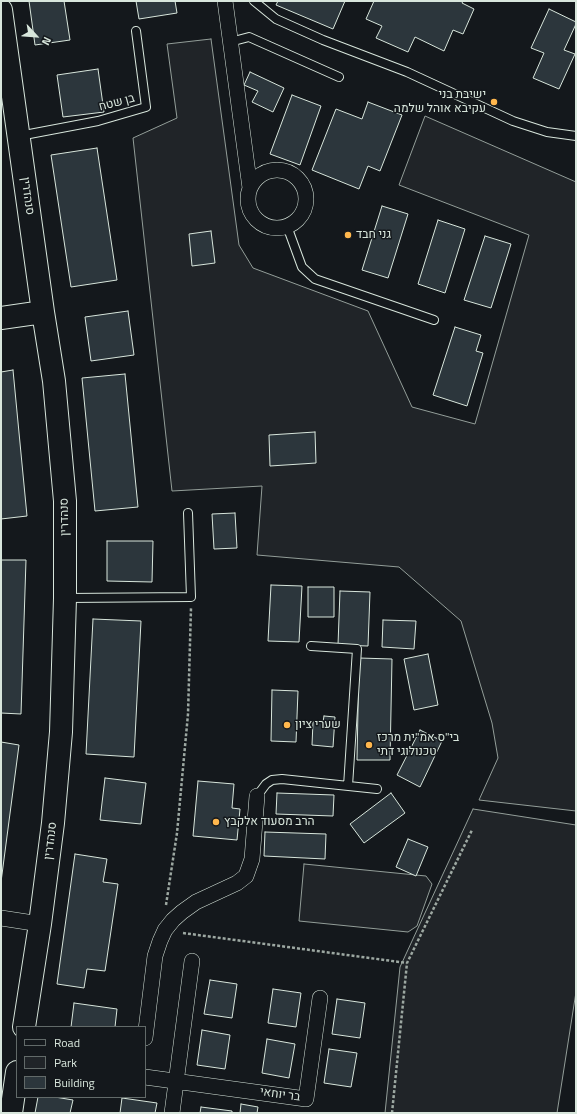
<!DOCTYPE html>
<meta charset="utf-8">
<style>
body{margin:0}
#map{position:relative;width:577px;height:1114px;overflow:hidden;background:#14181c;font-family:"Titillium Web",sans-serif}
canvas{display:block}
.frame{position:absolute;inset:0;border:2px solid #d8e6dc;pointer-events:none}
.legend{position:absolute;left:16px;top:1026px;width:130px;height:72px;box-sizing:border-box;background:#14181c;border:1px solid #626a69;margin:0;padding:5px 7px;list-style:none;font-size:12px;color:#d8e6dc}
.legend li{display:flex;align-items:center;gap:8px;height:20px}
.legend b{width:20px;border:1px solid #626a69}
.north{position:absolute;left:16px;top:16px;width:40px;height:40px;-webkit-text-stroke:3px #14181c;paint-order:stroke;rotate:116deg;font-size:11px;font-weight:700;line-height:16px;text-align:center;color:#d8e6dc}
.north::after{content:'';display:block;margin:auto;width:14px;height:18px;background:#d8e6dc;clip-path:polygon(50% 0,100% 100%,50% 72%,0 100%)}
</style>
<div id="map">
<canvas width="577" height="1114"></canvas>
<div class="frame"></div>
<ul class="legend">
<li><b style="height:5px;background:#14181c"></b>Road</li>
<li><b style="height:11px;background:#202428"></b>Park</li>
<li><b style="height:11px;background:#2c363c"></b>Building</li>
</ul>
<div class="north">N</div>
</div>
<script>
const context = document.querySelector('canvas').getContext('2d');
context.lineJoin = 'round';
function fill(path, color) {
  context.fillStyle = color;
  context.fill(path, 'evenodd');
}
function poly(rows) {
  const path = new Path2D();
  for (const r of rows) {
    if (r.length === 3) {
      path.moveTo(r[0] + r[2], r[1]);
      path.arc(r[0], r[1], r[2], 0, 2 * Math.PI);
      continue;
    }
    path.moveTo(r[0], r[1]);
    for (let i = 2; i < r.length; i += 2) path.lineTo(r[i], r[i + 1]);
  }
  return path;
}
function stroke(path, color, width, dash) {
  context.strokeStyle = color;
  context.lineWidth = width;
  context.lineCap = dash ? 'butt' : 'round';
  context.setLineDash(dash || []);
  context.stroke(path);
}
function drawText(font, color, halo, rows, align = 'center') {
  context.font = font + ' "Titillium Web",Heebo,sans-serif';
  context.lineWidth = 3;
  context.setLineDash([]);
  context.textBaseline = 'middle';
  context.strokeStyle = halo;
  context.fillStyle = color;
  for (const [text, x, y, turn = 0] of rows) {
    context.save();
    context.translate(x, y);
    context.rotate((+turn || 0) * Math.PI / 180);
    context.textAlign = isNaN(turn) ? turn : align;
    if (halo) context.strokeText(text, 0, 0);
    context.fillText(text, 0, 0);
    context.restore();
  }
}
const green = poly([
 [211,39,239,245,253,268,368,311,412,407,475,424,529,235,399,185,425,116,576,182,576,811,479,800,498,758,492,723,461,621,399,567,257,555,262,486,172,491,133,138,177,118,167,44,211,39],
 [473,809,576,825,576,992,557,1113,385,1113,400,967,473,809],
 [304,864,426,876,432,884,417,926,408,932,299,921,304,864]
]);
const building = poly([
 [29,1,64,1,70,40,35,45,29,1],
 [136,1,175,1,177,13,139,19,136,1],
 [278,1,345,1,333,29,276,5,278,1],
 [374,1,463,1,462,3,474,9,463,34,453,30,444,51,415,37,408,52,376,38,382,26,366,19,374,1],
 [549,9,576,22,576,24,564,50,575,54,559,89,533,78,544,53,531,48,549,9],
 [98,69,104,112,63,117,57,75,98,69],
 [250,72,284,88,273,112,252,102,258,91,244,85,250,72],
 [292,95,321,106,300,165,270,154,292,95],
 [368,102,402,115,380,171,368,166,359,189,312,170,336,109,362,119,368,102],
 [97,148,117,280,71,287,51,155,97,148],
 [382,206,408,214,388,278,362,270,382,206],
 [438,220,465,229,445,293,418,284,438,220],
 [211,231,215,263,192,266,189,234,211,231],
 [485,236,511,244,491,308,464,300,485,236],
 [128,311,134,355,91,361,85,317,128,311],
 [455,327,481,335,476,351,483,353,467,406,433,395,455,327],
 [13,370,27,516,1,519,1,372,13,370],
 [125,374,138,507,95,511,82,378,125,374],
 [315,432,316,463,270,466,269,435,315,432],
 [235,513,237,548,214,549,212,514,235,513],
 [107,541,153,541,152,582,107,581,107,541],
 [1,560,26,560,21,714,1,713,1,560],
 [271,585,302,586,299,642,268,641,271,585],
 [308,587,334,587,334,617,308,617,308,587],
 [340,591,370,592,368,646,338,645,340,591],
 [93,619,141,621,134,757,86,754,93,619],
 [383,620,416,621,414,649,382,647,383,620],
 [428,654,438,705,414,710,404,659,428,654],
 [359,658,392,659,390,760,357,760,359,658],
 [272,690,298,691,296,742,271,741,272,690],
 [324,716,335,717,333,747,312,745,313,722,323,722,324,716],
 [420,730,442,741,420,787,397,775,420,730],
 [1,742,19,745,1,882,1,742],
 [105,778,146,783,141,824,100,820,105,778],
 [198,781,234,784,232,808,240,809,237,840,193,836,198,781],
 [277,793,334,795,333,816,276,814,277,793],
 [391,793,405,813,364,843,350,824,391,793],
 [265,832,326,834,325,859,264,856,265,832],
 [408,839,428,847,416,876,396,867,408,839],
 [75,854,107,859,103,882,118,884,105,971,87,969,84,988,57,984,75,854],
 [210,980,237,984,232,1018,204,1014,210,980],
 [273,989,301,993,296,1027,268,1023,273,989],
 [337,999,365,1003,360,1038,332,1034,337,999],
 [74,1003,117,1009,115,1027,71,1027,74,1003],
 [202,1030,230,1035,225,1069,197,1065,202,1030],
 [267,1039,295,1044,289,1078,262,1073,267,1039],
 [329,1049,357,1053,351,1087,324,1083,329,1049],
 [38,1097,55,1097,73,1100,70,1113,35,1113,38,1097],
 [122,1098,157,1103,155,1113,120,1113,122,1098],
 [241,1104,258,1107,257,1113,240,1113,241,1104],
 [201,1107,232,1111,232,1113,200,1113,201,1107]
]);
const path = poly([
 [166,905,177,833,188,714,191,608],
 [183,933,407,963],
 [392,1113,407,963,472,830]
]);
const lane = poly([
 [254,1,276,19,323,40,407,72,513,121,547,132,576,136],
 [230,42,249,37,339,77],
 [19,136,98,121,146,107,136,31],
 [287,226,302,267,315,279,434,320],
 [67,598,191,597,188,513],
 [311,646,357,649,348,786],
 [257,796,266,784,272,780,282,779,377,789]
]);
const street = poly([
 [225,1,250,188],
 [277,199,29],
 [1,918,40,924],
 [145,1038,155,956,160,941,165,930,173,920,182,912,196,902,237,883,246,876,252,859,257,796],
 [145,1077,306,1099,320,998],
 [172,1113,192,961]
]);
const secondary = poly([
 [1,10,43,312,54,381,65,501,65,598,61,732,53,823,40,924,24,1027],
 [1,318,43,312],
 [11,1113,17,1072]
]);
const markers = [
 [494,102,4,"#ffb74d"],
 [348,235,4,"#ffb74d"],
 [287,725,4,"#ffb74d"],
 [369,745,4,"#ffb74d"],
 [216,822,4,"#ffb74d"]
];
const poiNames = [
 ["ישיבת בני",486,95,"right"],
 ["עקיבא אוהל שלמה",486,109,"right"],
 ["גני חבד",356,235],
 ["שערי ציון",295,725],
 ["בי\"ס אמ\"ית מרכז",377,738],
 ["טכנולוגי דתי",377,752],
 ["הרב מסעוד אלקבץ",224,822]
];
const streetNames = [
 ["בן שטח",117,103,-15],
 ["סנהדרין",27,196,82],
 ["סנהדרין",65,517,-91],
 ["סנהדרין",51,841,-83],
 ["בר יוחאי",280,1095,8]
];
fill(green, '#202428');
stroke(green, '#939e99', 1);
fill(building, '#2c363c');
stroke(building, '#d8e6dc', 1);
stroke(lane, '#d8e6dc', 10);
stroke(street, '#d8e6dc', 16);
stroke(secondary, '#d8e6dc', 24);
stroke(path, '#9da8a2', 2.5, [3, 2]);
stroke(lane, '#14181c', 8);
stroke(street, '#14181c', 15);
stroke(secondary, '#14181c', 22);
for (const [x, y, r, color] of markers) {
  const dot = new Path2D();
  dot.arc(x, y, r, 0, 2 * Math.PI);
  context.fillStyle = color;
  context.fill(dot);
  stroke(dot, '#14181c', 1.5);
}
drawText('12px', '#d8e6dc', '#14181c', poiNames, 'left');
drawText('12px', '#d8e6dc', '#14181c', streetNames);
</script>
